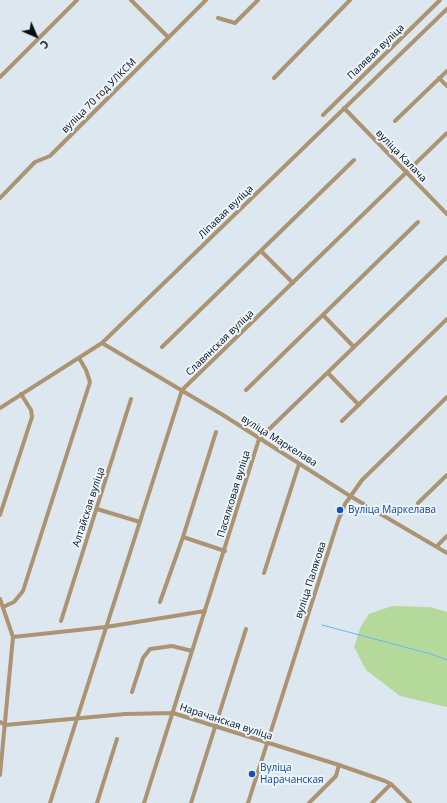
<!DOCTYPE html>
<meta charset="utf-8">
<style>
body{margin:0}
#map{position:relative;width:447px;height:803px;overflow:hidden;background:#dde7f0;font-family:"Open Sans",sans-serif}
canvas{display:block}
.north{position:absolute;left:16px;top:16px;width:40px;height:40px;-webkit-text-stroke:3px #ebf5fd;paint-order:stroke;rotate:135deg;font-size:11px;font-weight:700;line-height:16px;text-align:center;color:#0b0e11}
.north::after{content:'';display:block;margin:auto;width:14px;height:18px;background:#0b0e11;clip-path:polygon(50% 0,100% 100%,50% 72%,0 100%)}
</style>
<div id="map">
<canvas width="447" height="803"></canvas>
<div class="north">С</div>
</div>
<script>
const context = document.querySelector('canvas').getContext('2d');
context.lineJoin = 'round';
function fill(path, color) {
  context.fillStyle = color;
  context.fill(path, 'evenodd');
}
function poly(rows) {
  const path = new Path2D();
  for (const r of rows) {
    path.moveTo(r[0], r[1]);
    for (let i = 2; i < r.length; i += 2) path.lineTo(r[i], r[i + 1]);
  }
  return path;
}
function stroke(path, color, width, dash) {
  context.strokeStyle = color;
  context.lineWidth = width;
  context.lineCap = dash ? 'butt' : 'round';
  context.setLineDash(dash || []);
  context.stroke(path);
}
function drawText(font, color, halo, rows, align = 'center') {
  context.font = font + ' "Open Sans",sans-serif';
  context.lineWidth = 4;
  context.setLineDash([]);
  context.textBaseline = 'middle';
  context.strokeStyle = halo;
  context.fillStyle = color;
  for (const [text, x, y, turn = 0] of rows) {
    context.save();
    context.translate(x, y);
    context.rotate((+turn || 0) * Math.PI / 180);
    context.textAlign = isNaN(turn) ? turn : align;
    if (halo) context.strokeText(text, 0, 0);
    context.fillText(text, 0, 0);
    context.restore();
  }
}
const green = poly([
 [392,606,430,607,447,612,447,707,400,696,366,670,354,647,361,626,369,614]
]);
const stream = poly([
 [322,625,431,654,447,660]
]);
const minor = poly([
 [131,0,168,37],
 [218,18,235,23,258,0],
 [0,77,77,0],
 [274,78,350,0],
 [439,78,447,86],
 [344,108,447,214],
 [323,115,440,0],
 [395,121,447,71],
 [0,198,35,162,50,156,206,0],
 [261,251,293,283],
 [323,315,354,347],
 [102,343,223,415,350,496,447,553],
 [162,347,354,160],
 [328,373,359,405],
 [246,390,418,222],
 [0,408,102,343,447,9],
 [342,421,447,319],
 [418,503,447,475],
 [97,509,140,522],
 [0,515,32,417,31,410,21,394],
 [183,537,225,551],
 [437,546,447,536],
 [264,573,299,464],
 [0,599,13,637,0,775],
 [160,602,183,537,216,432],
 [3,607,14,602,23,591,90,382,86,370,79,358],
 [61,621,131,399],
 [13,637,106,627,205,611],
 [132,692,143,658,150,649,172,646,192,651],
 [0,722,5,725,125,714,173,713,339,765,385,781,391,784,410,803],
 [50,803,182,390,447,133],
 [97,803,117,739],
 [144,803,259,439,447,257],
 [191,803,246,629],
 [248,803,338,521,345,504,362,480,447,397],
 [309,803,336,776,339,765],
 [372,803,391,784]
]);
const markers = [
 [340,510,4,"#1a4fb4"],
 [252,774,4,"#1a4fb4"]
];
const streetNames = [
 ["Палявая вуліца",376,52,-44],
 ["вуліца 70 год УЛКСМ",99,96,-45],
 ["вуліца Калача",401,156,46],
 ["Ліпавая вуліца",226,212,-44],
 ["Славянская вуліца",220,343,-44],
 ["вуліца Маркелава",279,441,32],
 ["Пасялковая вуліца",234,494,-73],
 ["Алтайская вуліца",89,507,-72],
 ["вуліца Палякова",311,580,-72],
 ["Нарачанская вуліца",226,722,18]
];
const transitNames = [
 ["Вуліца Маркелава",348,510],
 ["Вуліца",260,768],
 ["Нарачанская",260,780]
];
fill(green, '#b4d99b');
stroke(stream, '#60b9f5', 1);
stroke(minor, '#ac9473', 4);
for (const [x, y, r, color] of markers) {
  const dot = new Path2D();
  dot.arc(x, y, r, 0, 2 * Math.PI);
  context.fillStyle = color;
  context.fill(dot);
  stroke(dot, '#ebf5fd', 1.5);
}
drawText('10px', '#0b0e11', '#ebf5fd', streetNames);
drawText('10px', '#164399', '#ebf5fd', transitNames, 'left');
</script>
